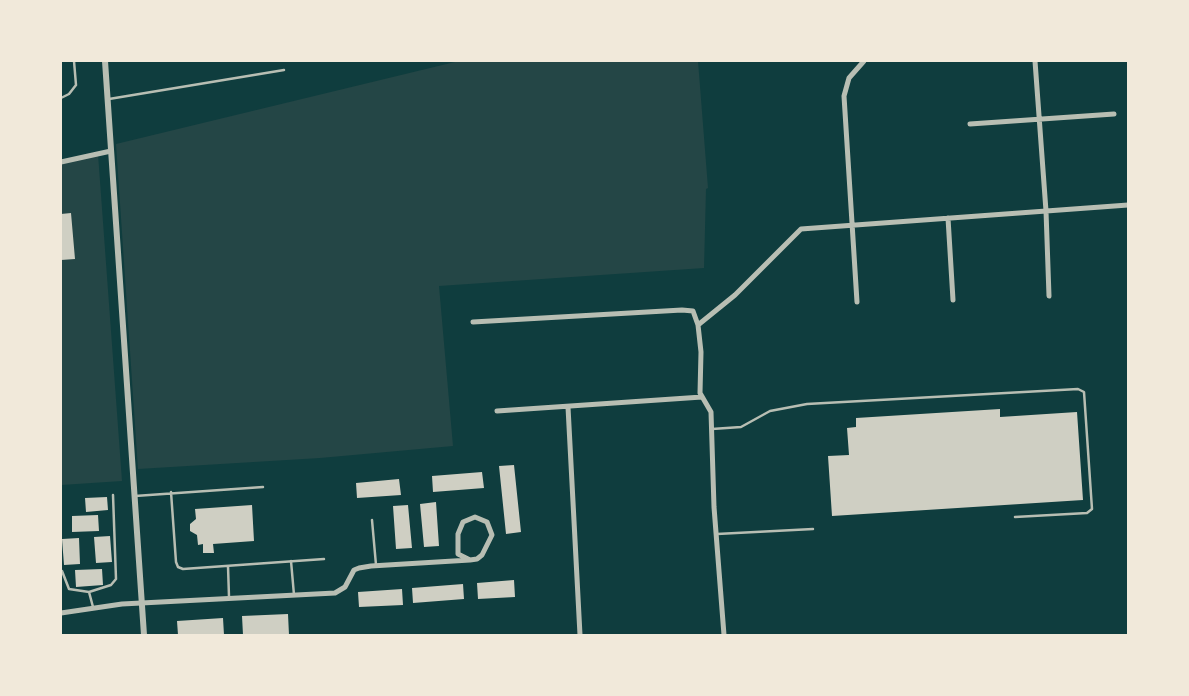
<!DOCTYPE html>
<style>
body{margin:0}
#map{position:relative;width:1189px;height:696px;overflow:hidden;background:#0f3d3e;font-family:Inter,sans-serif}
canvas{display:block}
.frame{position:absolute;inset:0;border:62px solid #f1e9da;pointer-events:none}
</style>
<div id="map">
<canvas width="1189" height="696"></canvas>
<div class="frame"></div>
</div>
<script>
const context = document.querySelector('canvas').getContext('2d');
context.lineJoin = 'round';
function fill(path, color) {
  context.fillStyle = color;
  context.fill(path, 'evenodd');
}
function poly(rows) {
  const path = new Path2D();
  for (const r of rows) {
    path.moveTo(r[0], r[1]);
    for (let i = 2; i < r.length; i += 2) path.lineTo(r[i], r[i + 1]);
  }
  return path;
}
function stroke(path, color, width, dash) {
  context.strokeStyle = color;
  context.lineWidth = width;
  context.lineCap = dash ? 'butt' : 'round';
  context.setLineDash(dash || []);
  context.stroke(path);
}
const green = poly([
 [459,61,698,61,708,188,706,189,704,268,439,286,453,446,320,458,138,469,116,144],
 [98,154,122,481,61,485,61,163]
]);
const building = poly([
 [71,213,75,259,61,260,61,214],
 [1000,409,1000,417,1077,412,1083,500,832,516,828,456,849,455,847,428,856,427,856,418],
 [514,465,521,532,506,534,499,466],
 [482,472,484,488,433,492,432,476],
 [399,479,401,495,357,498,356,483],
 [107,497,108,510,86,512,85,498],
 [436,502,439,546,424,547,420,504],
 [252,505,254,541,213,544,214,553,203,553,203,544,198,545,197,535,190,531,190,524,196,519,195,509],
 [408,505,412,548,396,549,393,506],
 [98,515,99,531,72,532,72,516],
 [110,536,112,562,96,563,94,537],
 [79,538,80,564,64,565,62,539],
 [102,569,103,585,76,587,75,570],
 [514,580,515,597,478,599,477,583],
 [463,584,464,599,413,603,412,588],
 [402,589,403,605,359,607,358,592],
 [288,614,289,635,243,635,242,616],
 [223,618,224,635,178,635,177,621]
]);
const service = poly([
 [61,98,69,94,76,85,74,61],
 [109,99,284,70],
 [712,429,741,427,770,411,807,404,1078,389,1084,392,1092,509,1087,513,1015,517],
 [171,492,176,562,178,567,183,569,324,559],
 [135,496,263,487],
 [372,520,376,565],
 [717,534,813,529],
 [291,561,294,595],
 [228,566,229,597],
 [62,571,69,589,89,592,93,607],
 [89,592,111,585,116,579,113,495]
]);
const minor = poly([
 [1035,61,1046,211,1049,296],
 [970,124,1114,114],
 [61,162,111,151],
 [948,218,953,300],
 [857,302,844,96,849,78,864,61],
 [473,322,682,310,693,311,698,325,701,352,700,393,711,412,714,507,724,635],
 [698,325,735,295,801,229,1128,205],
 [568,407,580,635],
 [497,411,702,397],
 [61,613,122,604,335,593,345,587,354,570,359,568,371,566,470,560,477,559,482,555,492,535,487,522,475,517,463,522,458,534,458,554,470,560]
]);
const tertiary = poly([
 [105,61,144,635]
]);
fill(green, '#244646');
fill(building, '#cfcfc3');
stroke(service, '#b8beb3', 2.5);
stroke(minor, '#b8beb3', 5);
stroke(tertiary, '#b8beb3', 6);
</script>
